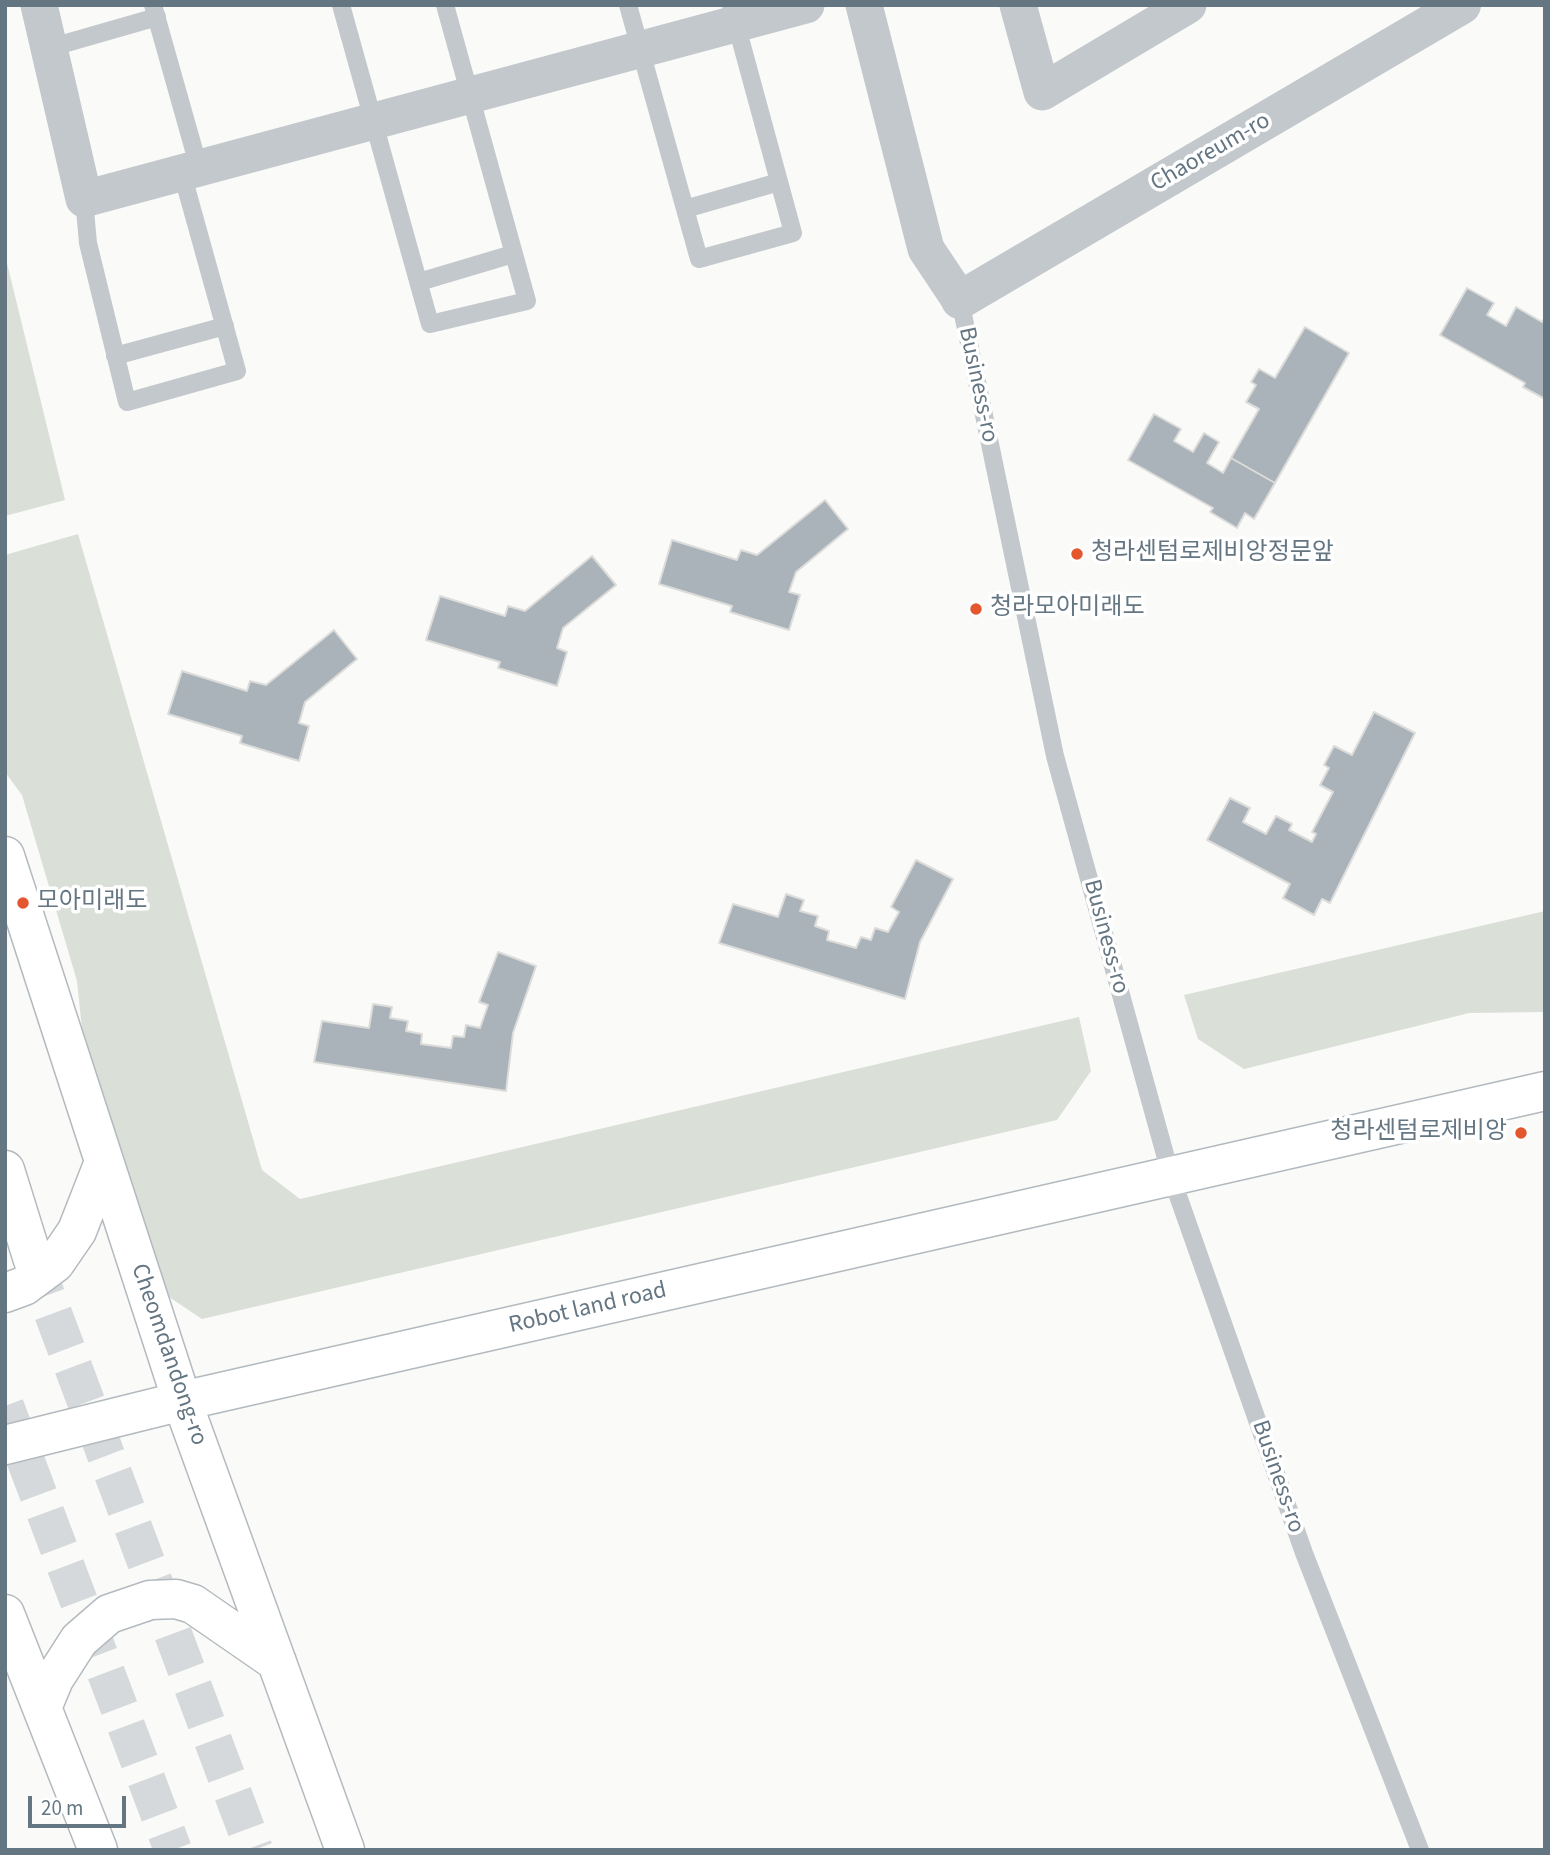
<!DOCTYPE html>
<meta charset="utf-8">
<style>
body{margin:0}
#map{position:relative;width:1550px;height:1855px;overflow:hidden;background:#fafaf8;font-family:"Source Sans 3",sans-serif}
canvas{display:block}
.frame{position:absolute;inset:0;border:7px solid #657683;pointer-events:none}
.scale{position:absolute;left:28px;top:1796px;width:98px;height:32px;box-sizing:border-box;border:4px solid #657683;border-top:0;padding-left:9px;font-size:21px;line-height:24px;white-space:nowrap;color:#657683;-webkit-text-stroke:5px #fff;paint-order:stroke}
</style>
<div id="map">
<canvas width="1550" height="1855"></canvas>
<div class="frame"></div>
<div class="scale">20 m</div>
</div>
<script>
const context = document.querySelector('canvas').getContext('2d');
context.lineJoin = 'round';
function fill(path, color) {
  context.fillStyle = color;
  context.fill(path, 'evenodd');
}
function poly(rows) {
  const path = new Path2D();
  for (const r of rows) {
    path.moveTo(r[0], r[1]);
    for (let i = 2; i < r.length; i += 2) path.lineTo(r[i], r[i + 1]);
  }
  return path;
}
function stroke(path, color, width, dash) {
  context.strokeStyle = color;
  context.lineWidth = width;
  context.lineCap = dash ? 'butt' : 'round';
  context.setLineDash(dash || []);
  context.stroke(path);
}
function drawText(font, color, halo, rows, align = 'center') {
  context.font = font + ' "Source Sans 3","Noto Sans KR",sans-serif';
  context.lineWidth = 7;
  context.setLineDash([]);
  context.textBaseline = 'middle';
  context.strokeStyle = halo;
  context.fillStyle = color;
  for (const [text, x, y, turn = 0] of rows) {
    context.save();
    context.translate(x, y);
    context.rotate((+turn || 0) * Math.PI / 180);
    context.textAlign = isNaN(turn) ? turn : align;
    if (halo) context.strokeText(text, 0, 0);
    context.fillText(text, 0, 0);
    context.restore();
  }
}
const green = poly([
 [5,255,65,500,5,516],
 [78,534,262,1170,300,1199,1079,1017,1091,1071,1057,1120,202,1319,163,1293,84,1048,77,981,22,795,5,772,5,555],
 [1545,911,1545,1012,1469,1013,1244,1069,1198,1039,1184,995]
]);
const building = poly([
 [1467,288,1494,303,1487,315,1506,326,1516,307,1542,322,1545,317,1545,399,1523,387,1525,383,1440,335,1467,288],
 [1305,327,1349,353,1275,483,1231,458,1259,409,1246,402,1256,385,1251,382,1259,369,1275,378,1305,327],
 [1154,414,1181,429,1174,441,1193,452,1204,433,1219,442,1207,463,1223,473,1231,458,1275,483,1254,519,1245,513,1237,528,1210,512,1213,508,1128,460,1154,414],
 [825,500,848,529,796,572,789,592,800,595,789,630,730,612,732,606,659,584,672,540,737,560,741,550,757,555,825,500],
 [592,556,616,585,563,628,557,648,567,652,557,686,498,668,500,662,426,640,440,596,505,616,508,606,525,611,592,556],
 [334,630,357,659,305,702,299,723,309,726,299,761,240,743,242,736,168,714,182,671,247,691,250,681,266,685,334,630],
 [1374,712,1415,733,1330,903,1322,899,1314,915,1283,898,1290,884,1207,840,1230,798,1250,808,1243,822,1266,834,1276,816,1292,824,1289,830,1312,842,1316,834,1312,832,1333,792,1320,785,1329,768,1324,765,1334,746,1352,755,1374,712],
 [916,860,953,879,920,942,905,999,719,943,733,904,778,917,786,894,804,900,800,911,818,916,815,926,829,931,827,940,856,948,861,937,871,940,875,928,888,932,899,912,891,907,916,860],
 [498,952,536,966,513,1033,506,1091,314,1062,322,1021,369,1028,373,1004,392,1007,390,1018,408,1021,406,1031,422,1034,421,1044,451,1048,453,1036,464,1037,466,1025,480,1028,488,1005,479,1002,498,952]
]);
const motorwayTunnel = poly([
 [33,1260,254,1850],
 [5,1406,173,1850]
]);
const service = poly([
 [153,5,199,168],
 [341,5,430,324,527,301,445,5],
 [628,5,699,259,793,233,731,5],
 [49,48,157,17],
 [84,199,88,243,127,402,237,371,182,173],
 [685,209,779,182],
 [419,282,513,254],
 [960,300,1055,756,1171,1176,1304,1553,1420,1850],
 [115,356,225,326]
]);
const minor = poly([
 [39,5,84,199,806,5],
 [864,5,926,249,960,300],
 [1018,5,1042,92,1188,5]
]);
const tertiary = poly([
 [960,300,1462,5]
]);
const secondary = poly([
 [5,856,182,1401,345,1850],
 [5,1293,24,1286,55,1263,77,1231,104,1162],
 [5,1445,182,1401,1545,1091],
 [5,1614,98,1850],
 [42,1708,54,1679,79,1640,109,1614,150,1600,176,1599,193,1604,277,1662]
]);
const motorway = poly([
 [5,1170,33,1260]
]);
const markers = [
 [1077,554,7,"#e4572e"],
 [976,609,7,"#e4572e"],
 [23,903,7,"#e4572e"],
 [1521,1133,7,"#e4572e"]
];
const streetNames = [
 ["Chaoreum-ro",1211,153,-30],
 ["Business-ro",977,385,78],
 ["Business-ro",1105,937,75],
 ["Robot land road",588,1309,-13],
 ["Cheomdandong-ro",168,1355,71],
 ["Business-ro",1277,1477,71]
];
const poiNames = [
 ["청라센텀로제비앙정문앞",1091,554],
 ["청라모아미래도",990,609],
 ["모아미래도",37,903],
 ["청라센텀로제비앙",1507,1133,"right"]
];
fill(green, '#dadfd7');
fill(building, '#aab3b9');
stroke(building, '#dcdcda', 2);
stroke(motorwayTunnel, '#d5d9db', 38, [38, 19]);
stroke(secondary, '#b3babf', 41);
stroke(motorway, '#b4b9bd', 41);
stroke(service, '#c3c8cc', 18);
stroke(minor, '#c3c8cc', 37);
stroke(tertiary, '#c3c8cc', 38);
stroke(secondary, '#fff', 38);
stroke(motorway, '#fff', 38);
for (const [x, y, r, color] of markers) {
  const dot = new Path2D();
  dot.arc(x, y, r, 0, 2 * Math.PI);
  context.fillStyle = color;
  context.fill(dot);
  stroke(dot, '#fff', 2.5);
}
drawText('24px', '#657683', '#fff', streetNames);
drawText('24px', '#657683', '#fff', poiNames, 'left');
</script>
